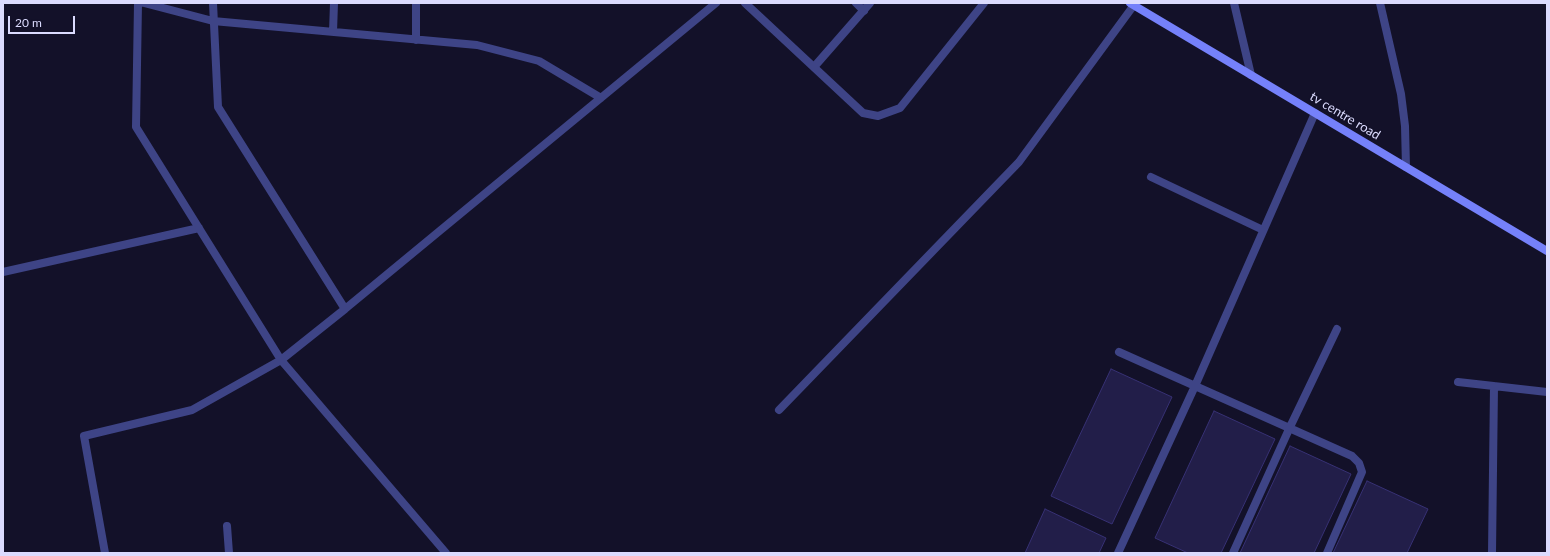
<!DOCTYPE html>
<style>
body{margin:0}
#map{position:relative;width:1550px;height:556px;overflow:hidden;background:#131129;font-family:Lato,sans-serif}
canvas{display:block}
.frame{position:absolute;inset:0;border:4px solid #dbdbfe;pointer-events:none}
.scale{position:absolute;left:8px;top:16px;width:67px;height:18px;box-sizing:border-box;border:2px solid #dbdbfe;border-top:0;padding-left:5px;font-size:12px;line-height:14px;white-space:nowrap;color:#dbdbfe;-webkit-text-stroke:3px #131129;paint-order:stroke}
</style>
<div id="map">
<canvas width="1550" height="556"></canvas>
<div class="frame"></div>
<div class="scale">20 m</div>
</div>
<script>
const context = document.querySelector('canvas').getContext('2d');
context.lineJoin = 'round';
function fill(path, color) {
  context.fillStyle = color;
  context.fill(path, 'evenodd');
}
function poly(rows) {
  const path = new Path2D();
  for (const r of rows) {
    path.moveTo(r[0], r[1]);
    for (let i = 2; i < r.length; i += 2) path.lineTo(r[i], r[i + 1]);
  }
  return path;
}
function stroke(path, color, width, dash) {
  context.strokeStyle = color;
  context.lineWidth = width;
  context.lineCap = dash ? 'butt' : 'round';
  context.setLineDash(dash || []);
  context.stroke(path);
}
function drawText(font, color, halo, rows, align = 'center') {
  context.font = font + ' Lato,sans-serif';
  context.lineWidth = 3;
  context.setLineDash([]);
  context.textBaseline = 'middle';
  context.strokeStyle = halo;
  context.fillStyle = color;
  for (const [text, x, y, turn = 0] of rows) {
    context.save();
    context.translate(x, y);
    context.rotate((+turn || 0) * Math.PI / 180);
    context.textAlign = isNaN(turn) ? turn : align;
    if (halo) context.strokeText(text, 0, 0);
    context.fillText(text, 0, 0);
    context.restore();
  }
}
const building = poly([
 [1111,369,1172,397,1112,524,1051,496,1111,369],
 [1214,411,1275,439,1221,553,1188,553,1155,538,1214,411],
 [1290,446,1351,474,1314,553,1240,553,1290,446],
 [1367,481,1428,509,1407,553,1333,553,1367,481],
 [1045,509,1106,538,1099,553,1025,553,1045,509]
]);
const minor = poly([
 [138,3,136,127,281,360,446,553],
 [144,3,213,21,477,45,539,61,601,98],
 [213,3,218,107,345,309,716,3],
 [416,3,416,40],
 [745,3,863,113,878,116,900,108,984,3],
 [856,3,864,11],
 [1234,3,1251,75],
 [1380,3,1401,94,1405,126,1406,167],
 [333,32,334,3],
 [814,67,870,3],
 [1151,177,1263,230],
 [3,272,199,228],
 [1119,352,1352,456,1359,463,1362,472,1327,553],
 [1458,382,1547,392],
 [779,410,1019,162,1134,5],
 [227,526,229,553],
 [105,553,84,436,192,410,281,360,345,309],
 [1118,553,1195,386,1315,113],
 [1233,553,1290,427,1337,329],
 [1492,553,1494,386]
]);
const secondary = poly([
 [1130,3,1547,251]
]);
const streetNames = [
 ["tv centre road",1345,116,31]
];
fill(building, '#221e49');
stroke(building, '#373174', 1);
stroke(minor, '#3e4486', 8);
stroke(secondary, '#7581fa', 8);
drawText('13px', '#dbdbfe', '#131129', streetNames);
</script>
